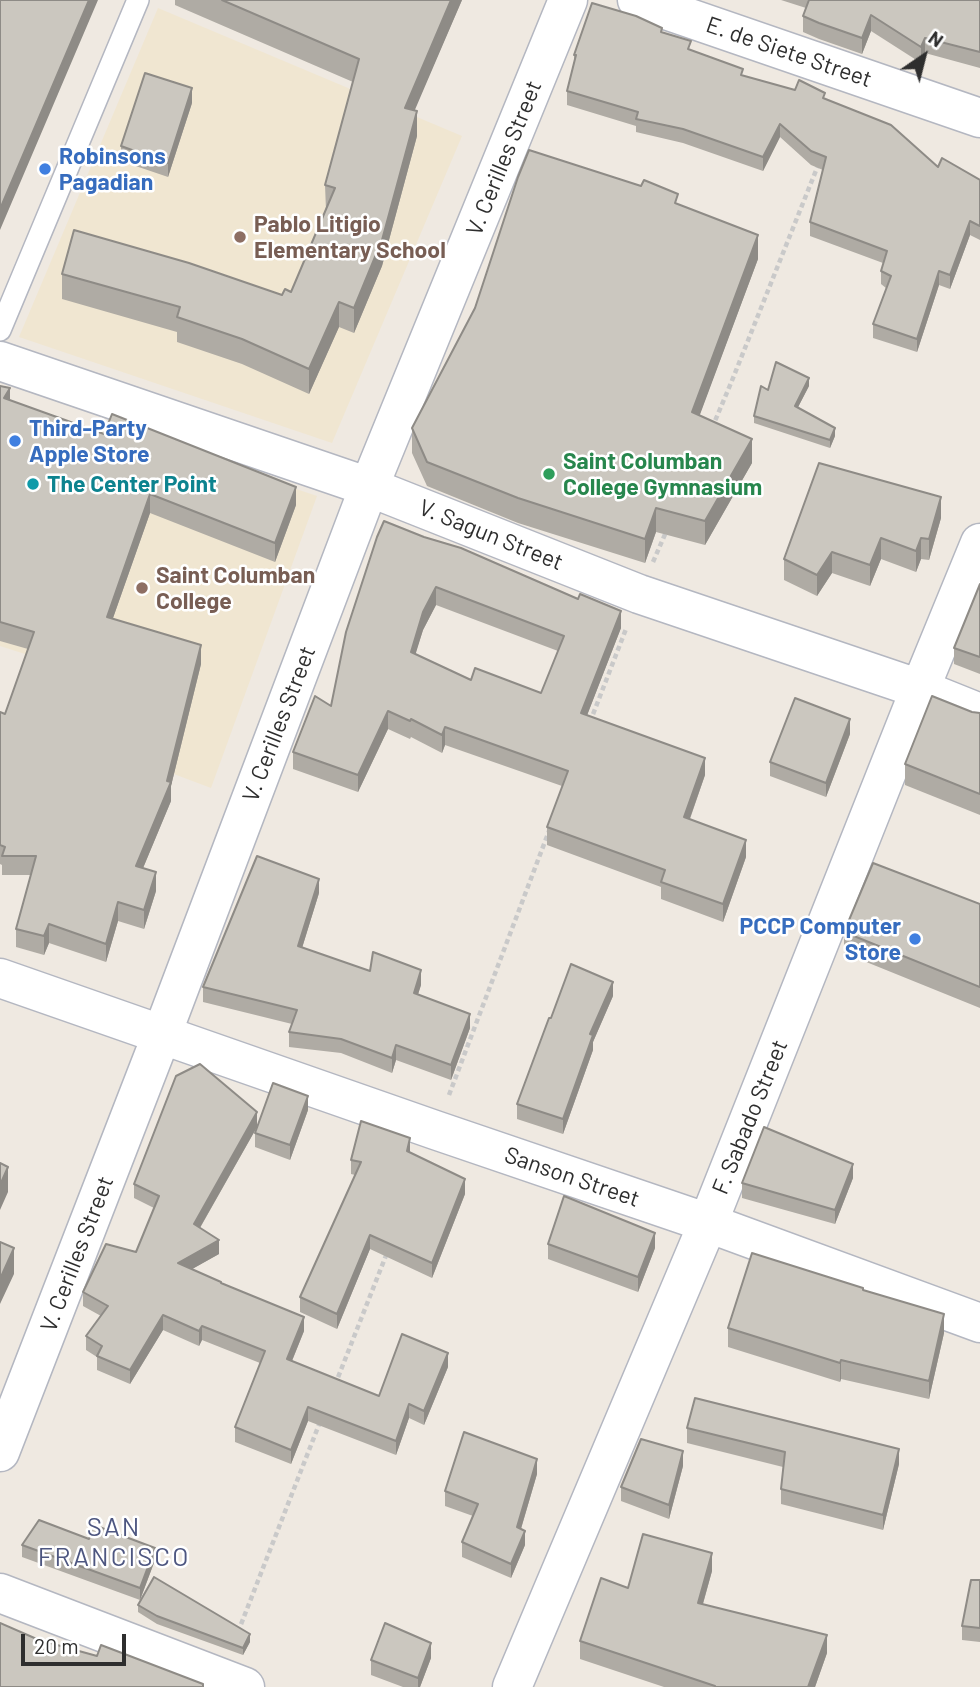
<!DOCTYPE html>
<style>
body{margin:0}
#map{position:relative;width:980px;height:1687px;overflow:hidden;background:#efe9e1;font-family:Barlow,sans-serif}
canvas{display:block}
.north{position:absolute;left:889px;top:21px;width:70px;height:70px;-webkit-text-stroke:5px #fff;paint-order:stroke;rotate:35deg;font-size:19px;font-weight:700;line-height:28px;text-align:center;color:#2e2e2e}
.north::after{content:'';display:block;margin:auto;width:24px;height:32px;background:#2e2e2e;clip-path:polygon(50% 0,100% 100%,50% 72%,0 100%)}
.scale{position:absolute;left:21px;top:1634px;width:105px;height:32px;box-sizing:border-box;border:4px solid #2e2e2e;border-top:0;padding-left:9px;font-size:21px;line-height:24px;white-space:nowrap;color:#2e2e2e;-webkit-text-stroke:5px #fff;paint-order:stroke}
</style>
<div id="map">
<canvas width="980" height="1687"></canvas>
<div class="north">N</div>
<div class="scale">20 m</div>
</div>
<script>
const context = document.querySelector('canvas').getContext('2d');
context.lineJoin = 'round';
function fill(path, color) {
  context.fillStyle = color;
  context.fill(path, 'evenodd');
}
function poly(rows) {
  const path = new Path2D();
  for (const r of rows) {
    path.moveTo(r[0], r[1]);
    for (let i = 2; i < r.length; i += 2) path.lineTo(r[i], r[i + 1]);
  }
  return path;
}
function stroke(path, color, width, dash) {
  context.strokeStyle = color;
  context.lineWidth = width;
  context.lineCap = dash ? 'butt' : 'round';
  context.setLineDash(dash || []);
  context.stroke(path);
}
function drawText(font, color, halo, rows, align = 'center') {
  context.font = font + ' Barlow,sans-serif';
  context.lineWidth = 5;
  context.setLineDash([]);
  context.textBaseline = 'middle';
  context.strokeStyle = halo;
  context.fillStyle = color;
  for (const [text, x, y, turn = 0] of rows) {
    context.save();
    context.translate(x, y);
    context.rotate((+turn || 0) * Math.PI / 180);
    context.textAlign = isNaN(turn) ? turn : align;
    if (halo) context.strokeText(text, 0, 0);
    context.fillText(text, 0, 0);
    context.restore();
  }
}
const education = poly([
 [158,8,462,136,332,443,19,337],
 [104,425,317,496,211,788,9,712,25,654,0,646,0,508,61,530]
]);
const path = poly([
 [712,428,731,383,819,163],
 [653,562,666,532],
 [590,722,626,629],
 [449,1095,549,831],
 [335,1385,387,1253],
 [238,1632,320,1422]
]);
const service = poly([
 [0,330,138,0]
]);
const minor = poly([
 [637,0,980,118],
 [0,361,369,487,639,594,920,689,980,713],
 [0,978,435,1130,708,1223,980,1323],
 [0,1593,245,1687],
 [512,1687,708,1223,920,689,980,543]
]);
const tertiary = poly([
 [0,1452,162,1034,369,487,568,0]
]);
const wall = poly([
 [175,0,462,0,414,110,417,136,382,266,354,333,339,327,309,394,242,364,177,342,177,332,62,299,62,274,282,295,291,292,326,210,325,185,353,82,175,5],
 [781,0,980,0,980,68,925,53,921,63,871,31,862,54,819,39,803,32,803,16,806,8],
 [662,33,691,50,743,76,825,98,938,167,980,180,980,240,970,235,950,289,939,285,917,352,873,338,873,324,886,288,881,284,881,271,883,263,810,236,810,222,823,170,811,165,780,137,763,171,683,143,636,132,636,126,567,105,567,91,574,66,574,55],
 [192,103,168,177,121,161,121,146],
 [678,204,758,259,699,416,752,463,705,545,656,532,645,563,518,523,427,486,412,453,412,428,475,308],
 [0,386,10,400,296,505,275,562,150,513,113,618,201,664,171,786,171,801,143,868,156,891,144,929,118,921,106,962,49,943,44,955,16,947,16,929,31,875,2,875,2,865,0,864,0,712,5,714,28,649,0,641],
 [809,386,798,407,835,436,830,448,754,423,754,416,768,390],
 [941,518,929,560,921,559,916,572,881,559,870,586,832,573,817,596,784,580,784,559],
 [377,537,621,628,587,715,705,775,690,819,746,857,723,922,661,899,661,887,547,845,547,827,562,786,445,745,442,753,411,737,410,739,388,729,358,792,293,769,293,752,331,706],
 [436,605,558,651,541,693,471,680,415,654,423,630],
 [980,584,980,674,954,664,954,648],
 [972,712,980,713,980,815,905,785,905,764],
 [850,734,826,797,770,776,770,762],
 [319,893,302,948,370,971,421,985,418,994,470,1028,451,1080,396,1060,392,1073,341,1053,289,1047,289,1032,292,1024,203,1002,203,987],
 [980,904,980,1008,844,953,844,932],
 [613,996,593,1042,593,1050,563,1134,517,1119,517,1104,551,1018],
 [308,1110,290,1160,255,1147,255,1133],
 [257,1127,200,1228,219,1254,192,1269,221,1283,304,1331,292,1361,379,1396,448,1367,424,1425,409,1418,396,1455,308,1421,291,1464,235,1442,235,1427,260,1363,202,1340,199,1346,163,1330,130,1384,97,1370,97,1357,86,1350,86,1336,101,1316,83,1306,83,1292,136,1252,154,1208,134,1198,134,1184],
 [410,1152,465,1194,432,1278,370,1249,337,1329,300,1312,300,1297,355,1175,351,1174,351,1160],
 [853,1178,835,1224,742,1198,742,1183],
 [548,1244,655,1248,638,1292,548,1259],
 [863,1290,944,1333,929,1399,841,1379,840,1382,728,1347,728,1328],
 [687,1428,899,1464,883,1530,781,1504,781,1489,783,1467,687,1443],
 [683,1466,669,1519,621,1501,621,1487],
 [537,1474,521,1529,525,1545,511,1578,462,1557,462,1542,473,1516,445,1506,445,1491],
 [89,1539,155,1560,140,1600,22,1557,22,1545],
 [712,1571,703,1604,827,1653,815,1687,664,1687,580,1659,580,1641,628,1588],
 [980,1580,980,1642,962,1640,962,1626],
 [138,1605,250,1642,243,1655,157,1624,138,1612],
 [431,1658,420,1687,403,1687,371,1675,371,1660]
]);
const shadedWall = poly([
 [89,0,98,0,0,230,0,209],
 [451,0,462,0,405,133,405,108],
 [871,15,871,31,862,54,862,38],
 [925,38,925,53,921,63,921,47],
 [192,88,192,103,168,177,168,163],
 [417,111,417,136,382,266,354,333,354,308],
 [780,124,780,137,763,171,763,157],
 [970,221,970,235,950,289,950,275],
 [758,235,758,259,692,436,692,412],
 [939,271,939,285,917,352,917,339],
 [339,302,339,327,309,394,309,369],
 [809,378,809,386,795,413,795,406],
 [10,388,10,406,4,398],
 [835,428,835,436,830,448,830,440],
 [752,439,752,463,705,545,705,521],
 [296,487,296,505,275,562,275,543],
 [150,494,150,513,107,635,107,617],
 [941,497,941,518,929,560,929,539],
 [656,508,656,532,645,563,645,539],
 [881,538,881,559,870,586,870,565],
 [921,538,921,559,916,572,916,551],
 [832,552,832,573,817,596,817,575],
 [436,587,436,605,423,630,411,669,411,652,423,612],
 [621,611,621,628,581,731,581,713],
 [201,645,201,664,171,786,171,801,136,885,136,866,167,781],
 [388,711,388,729,358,792,358,775],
 [850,719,850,734,826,797,826,783],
 [445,727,445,745,442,753,442,735],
 [705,758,705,775,684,835,684,817],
 [746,840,746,857,723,922,723,904],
 [156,872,156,891,144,929,144,910],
 [319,879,319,893,298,961,298,946],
 [118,902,118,921,106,962,106,944],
 [49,924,49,943,44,955,44,936],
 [421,970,421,985,414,1007,414,993],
 [613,982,613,996,593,1042,593,1050,563,1134,563,1119,590,1034],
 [470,1014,470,1028,451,1080,451,1065],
 [396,1045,396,1060,392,1073,392,1058],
 [308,1096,308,1110,290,1160,290,1145],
 [257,1112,257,1127,194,1238,194,1224],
 [410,1138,410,1152,407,1151],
 [853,1164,853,1178,835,1224,835,1210],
 [8,1167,8,1192,0,1210,0,1185],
 [465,1179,465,1194,432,1278,432,1263],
 [655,1233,655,1248,638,1292,638,1277],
 [370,1235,370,1249,337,1329,337,1314],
 [219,1240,219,1254,178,1277,178,1263],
 [14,1248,14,1274,0,1304,0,1279],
 [944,1314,944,1333,929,1399,929,1381],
 [163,1315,163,1330,130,1384,130,1370],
 [304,1317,304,1331,287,1373,287,1359],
 [202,1326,202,1340,199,1346,199,1331],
 [448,1353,448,1367,424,1425,424,1411],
 [841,1360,841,1379,840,1382,840,1363],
 [409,1404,409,1418,396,1455,396,1441],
 [308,1407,308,1421,291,1464,291,1450],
 [899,1449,899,1464,883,1530,883,1515],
 [683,1451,683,1466,669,1519,669,1505],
 [537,1459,537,1474,517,1542,517,1527],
 [525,1531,525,1545,511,1578,511,1564],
 [155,1548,155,1560,140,1600,140,1588],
 [712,1553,712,1571,698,1621,698,1603],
 [250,1634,250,1642,243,1655,243,1648],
 [827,1635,827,1653,815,1687,808,1687],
 [431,1643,431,1658,420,1687,418,1687,418,1678]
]);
const building = poly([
 [0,0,89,0,0,209,0,0],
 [222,0,451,0,405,108,417,111,382,240,354,308,339,302,309,369,242,339,177,317,180,307,62,274,74,230,189,263,282,295,285,289,291,292,335,188,325,185,359,59,222,0],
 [809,0,980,0,980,52,925,38,921,47,871,15,862,38,819,23,803,16,809,0],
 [592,3,636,16,662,28,661,32,691,41,688,49,743,69,741,75,795,90,799,80,825,93,823,98,891,125,938,167,942,158,980,180,980,226,970,221,950,275,939,271,917,339,873,324,891,276,881,271,887,251,810,222,826,157,811,151,780,124,763,157,683,129,636,119,638,112,567,91,576,55,574,55,592,3],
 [145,73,192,88,168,163,121,146,145,73],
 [529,150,641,186,644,180,678,194,675,203,758,235,692,412,752,439,705,521,656,508,645,539,518,498,427,462,412,428,475,308,518,177,529,150],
 [776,362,809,378,795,406,835,428,830,440,754,416,761,386,768,390,776,362],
 [0,386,10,388,4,398,104,434,112,414,296,487,275,543,150,494,107,617,201,645,167,781,171,782,136,866,156,872,144,910,118,902,106,944,49,924,44,936,16,929,36,856,2,856,5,847,0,845,0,712,5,714,34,632,0,622,0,386],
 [819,463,941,497,929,539,921,538,916,551,881,538,870,565,832,552,817,575,784,559,819,463],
 [384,521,424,537,461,548,578,599,580,594,621,611,581,713,705,758,684,817,746,840,723,904,661,882,665,870,547,827,568,771,445,727,442,735,411,719,410,721,388,711,358,775,293,752,315,696,331,706,346,632,377,537,384,521],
 [436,587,564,636,541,693,475,668,471,680,411,652,423,612,436,587],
 [980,584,980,657,954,648,980,584],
 [932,696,972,712,980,713,980,794,905,764,932,696],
 [795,698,850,719,826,783,770,762,795,698],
 [257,856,319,879,298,946,370,971,373,952,421,970,414,993,470,1014,451,1065,396,1045,392,1058,341,1039,289,1032,297,1010,203,987,257,856],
 [873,863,980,904,980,987,844,932,873,863],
 [571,964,613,982,590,1034,593,1035,563,1119,517,1104,549,1018,551,1018,571,964],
 [200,1064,257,1112,194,1224,219,1240,178,1263,221,1282,221,1283,304,1317,287,1359,379,1396,402,1334,448,1353,424,1411,409,1404,396,1441,308,1407,291,1450,235,1427,265,1351,202,1326,199,1331,163,1315,130,1370,97,1356,102,1346,86,1336,108,1306,83,1292,106,1244,136,1252,159,1196,134,1184,176,1076,200,1064],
 [273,1083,308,1096,290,1145,255,1133,273,1083],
 [361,1121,410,1138,407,1151,465,1179,432,1263,370,1235,337,1314,300,1297,361,1162,351,1160,361,1121],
 [764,1127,853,1164,835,1210,742,1183,764,1127],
 [0,1163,8,1167,0,1185,0,1163],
 [564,1196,655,1233,638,1277,548,1244,564,1196],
 [0,1242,14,1248,0,1279,0,1242],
 [752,1253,863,1288,863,1290,944,1314,929,1381,841,1360,840,1363,728,1328,752,1253],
 [695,1398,899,1449,883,1515,781,1489,785,1452,687,1428,695,1398],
 [464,1432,537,1459,517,1527,525,1531,511,1564,462,1542,478,1504,445,1491,464,1432],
 [641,1439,683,1451,669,1505,621,1487,641,1439],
 [39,1520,89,1539,94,1525,155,1548,140,1588,22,1545,39,1520],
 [643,1534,712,1553,698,1603,827,1635,808,1687,715,1687,715,1686,580,1641,601,1578,628,1588,643,1534],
 [154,1577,250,1634,243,1648,157,1616,138,1605,154,1577],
 [971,1580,980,1580,980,1628,962,1626,971,1580],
 [0,1623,39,1640,97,1656,101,1645,203,1684,203,1687,0,1687,0,1623],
 [385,1623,431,1643,418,1678,371,1660,385,1623]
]);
const markers = [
 [45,169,7,"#3f7fe0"],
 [240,237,7,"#8d6e63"],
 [15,441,7,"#3f7fe0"],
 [549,474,7,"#2e9e5b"],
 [33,484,7,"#0f9aa8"],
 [142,588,7,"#8d6e63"],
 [915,939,7,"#3f7fe0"]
];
const streetNames = [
 ["E. de Siete Street",789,52,19],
 ["V. Cerilles Street",504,158,-68],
 ["V. Sagun Street",491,535,22],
 ["V. Cerilles Street",279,724,-69],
 ["F. Sabado Street",750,1117,-68],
 ["Sanson Street",572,1177,19],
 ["V. Cerilles Street",77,1254,-69]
];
const shopNames = [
 ["Robinsons",59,156],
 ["Pagadian",59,182],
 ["Third-Party",29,428],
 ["Apple Store",29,454],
 ["PCCP Computer",901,926,"right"],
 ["Store",901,952,"right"]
];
const educationNames = [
 ["Pablo Litigio",254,224],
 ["Elementary School",254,250],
 ["Saint Columban",156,575],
 ["College",156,601]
];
const leisureNames = [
 ["Saint Columban",563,461],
 ["College Gymnasium",563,487]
];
const cultureNames = [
 ["The Center Point",47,484]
];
const quarterNames = [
 ["SAN",114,1527],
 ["FRANCISCO",114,1557]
];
fill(education, '#f0e6d1');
stroke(service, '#b4b7c1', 24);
stroke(minor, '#b4b7c1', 41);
stroke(tertiary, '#b4b7c1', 41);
stroke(path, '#c9c9c9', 4.5, [5, 3.5]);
stroke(service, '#fff', 21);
stroke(minor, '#fff', 38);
stroke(tertiary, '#fff', 38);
fill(wall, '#afaba4');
fill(shadedWall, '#8e8b86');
fill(building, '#cbc7bf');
stroke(building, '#8e8b86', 2);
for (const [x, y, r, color] of markers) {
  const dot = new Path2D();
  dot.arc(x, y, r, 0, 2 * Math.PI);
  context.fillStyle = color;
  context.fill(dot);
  stroke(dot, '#fff', 2.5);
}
drawText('23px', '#2e2e2e', '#fff', streetNames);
drawText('bold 23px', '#366cbe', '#fff', shopNames, 'left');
drawText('bold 23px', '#785e54', '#fff', educationNames, 'left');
drawText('bold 23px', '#27864d', '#fff', leisureNames, 'left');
drawText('bold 23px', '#0d838f', '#fff', cultureNames, 'left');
context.letterSpacing = '2px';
drawText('26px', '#4d5680', '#fff', quarterNames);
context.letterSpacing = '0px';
</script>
